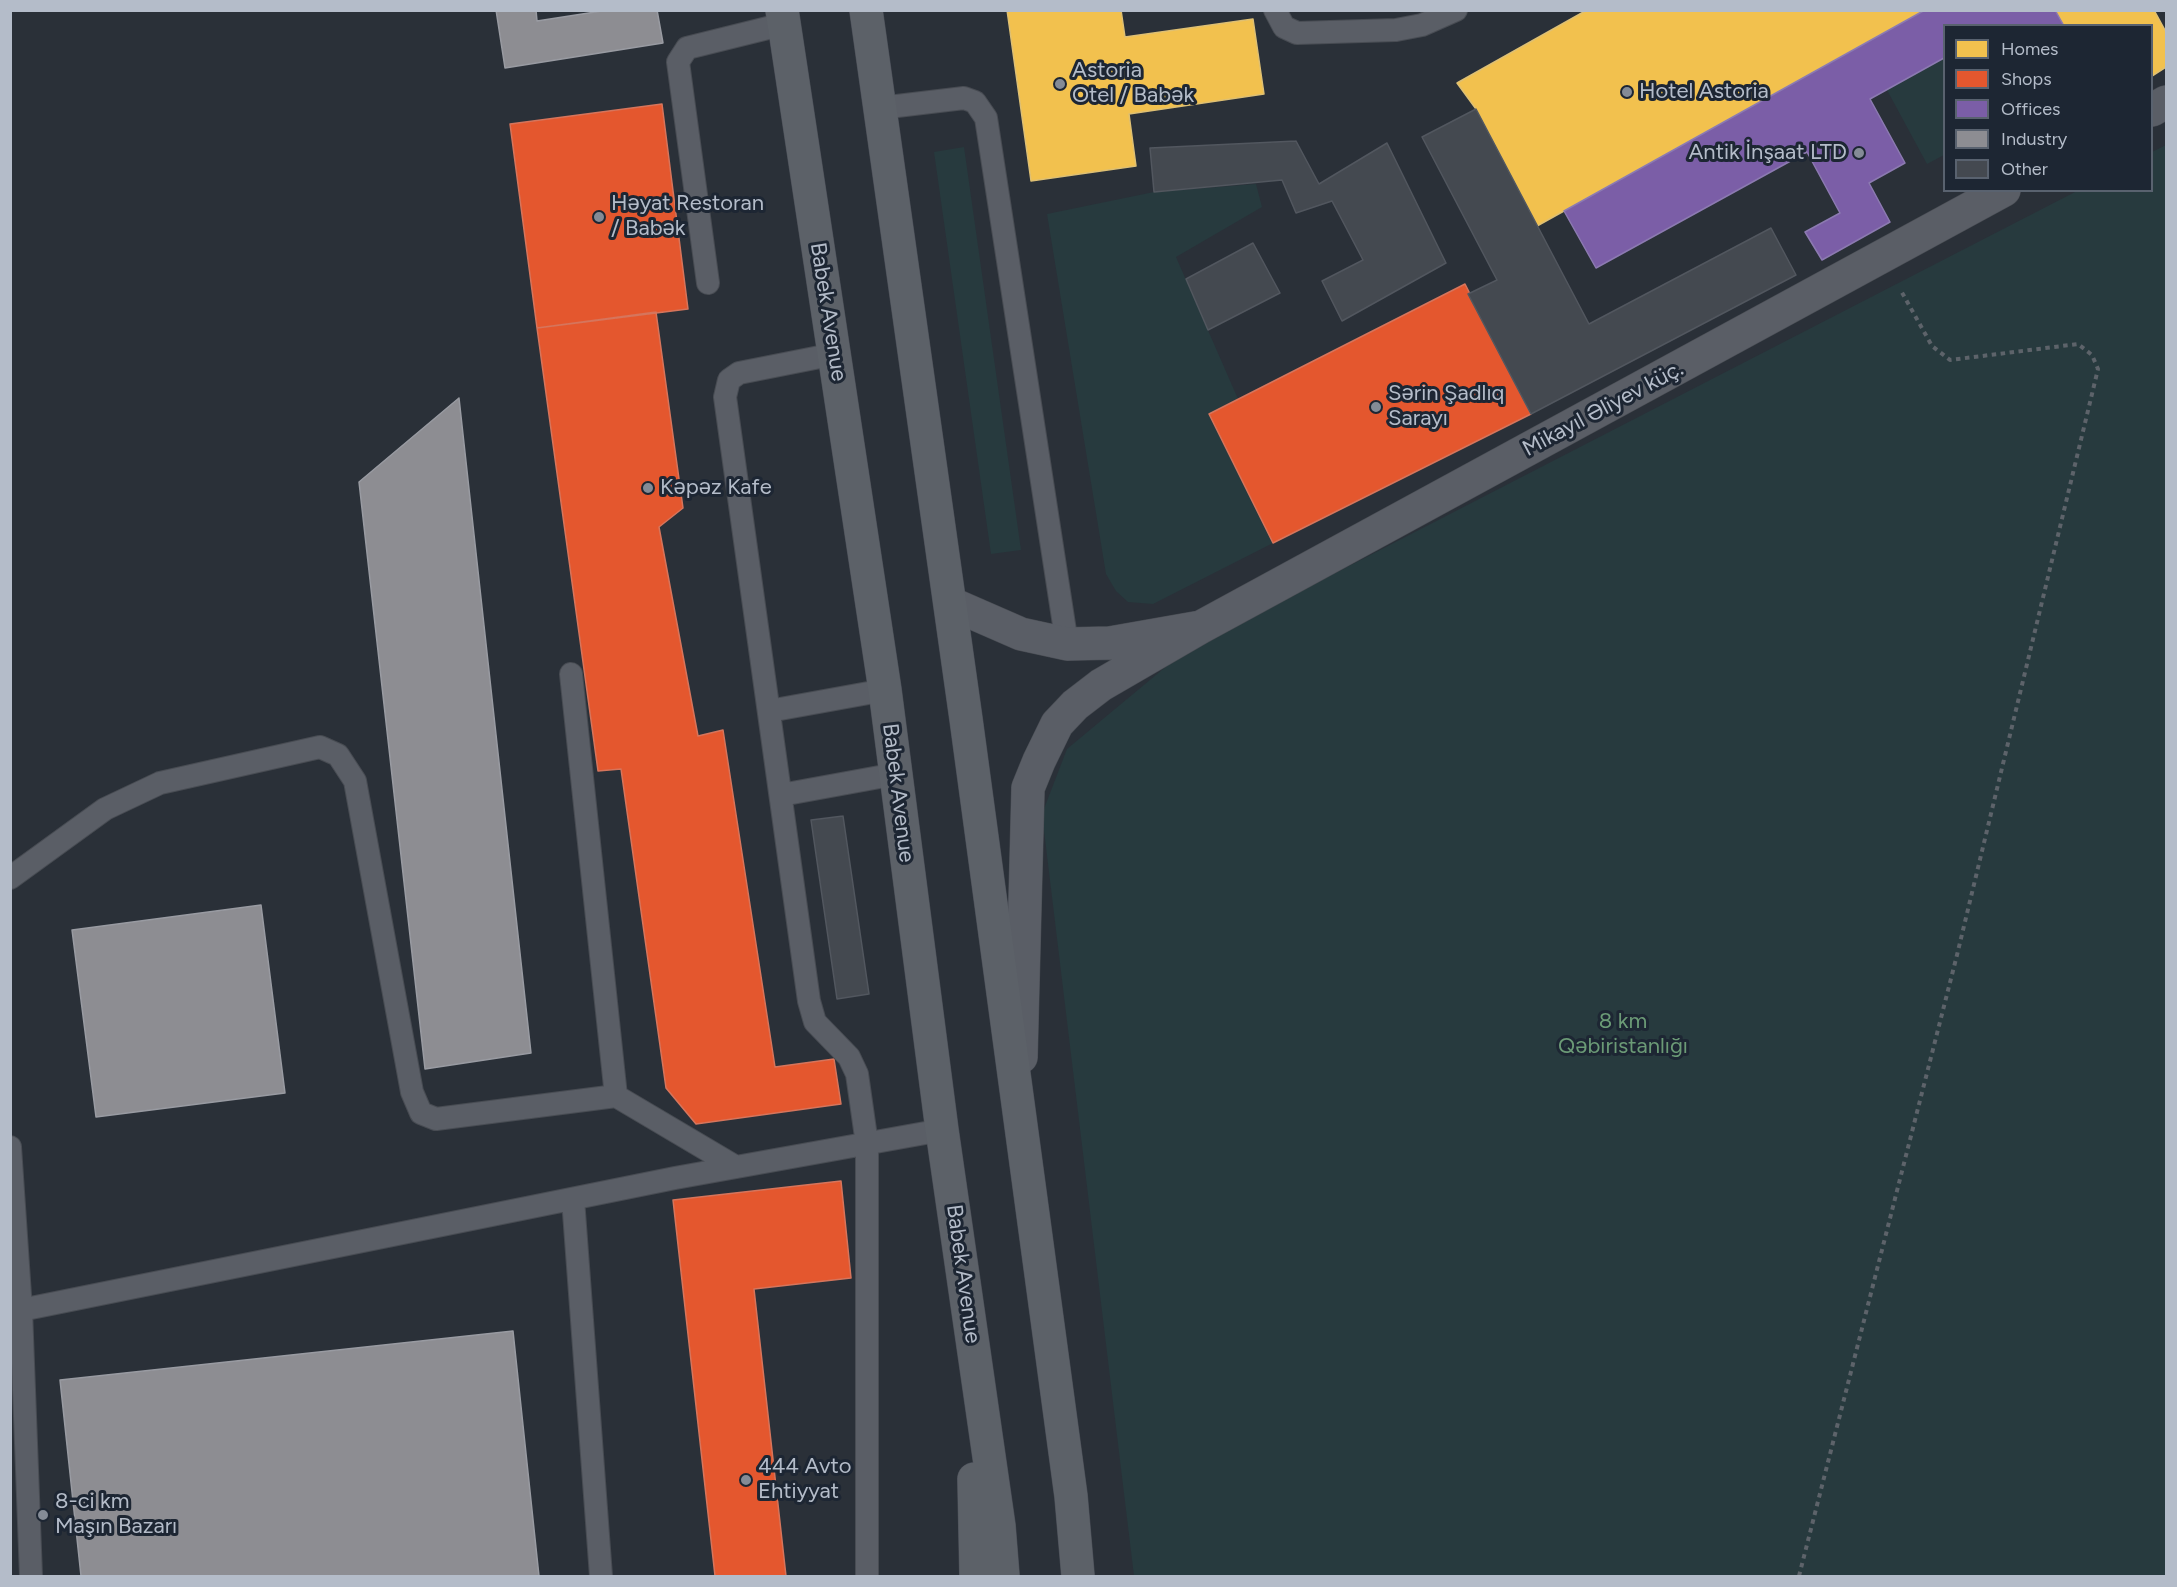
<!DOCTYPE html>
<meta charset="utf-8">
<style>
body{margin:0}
#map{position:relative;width:2177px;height:1587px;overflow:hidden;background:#2a3038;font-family:Figtree,sans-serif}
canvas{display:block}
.frame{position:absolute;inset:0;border:12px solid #b4bcc9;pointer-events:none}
.legend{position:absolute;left:1943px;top:24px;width:210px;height:168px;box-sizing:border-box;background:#1d2633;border:2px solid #59626f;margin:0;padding:8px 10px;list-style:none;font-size:18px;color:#b4bcc9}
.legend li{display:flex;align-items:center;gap:12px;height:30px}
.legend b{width:30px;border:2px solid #59626f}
</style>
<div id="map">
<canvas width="2177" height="1587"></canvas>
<div class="frame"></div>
<ul class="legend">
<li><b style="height:16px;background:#f2c14e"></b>Homes</li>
<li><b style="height:16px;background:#e4572e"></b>Shops</li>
<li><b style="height:16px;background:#7b5ea7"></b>Offices</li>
<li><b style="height:16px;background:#8d8d92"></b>Industry</li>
<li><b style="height:16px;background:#444950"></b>Other</li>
</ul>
</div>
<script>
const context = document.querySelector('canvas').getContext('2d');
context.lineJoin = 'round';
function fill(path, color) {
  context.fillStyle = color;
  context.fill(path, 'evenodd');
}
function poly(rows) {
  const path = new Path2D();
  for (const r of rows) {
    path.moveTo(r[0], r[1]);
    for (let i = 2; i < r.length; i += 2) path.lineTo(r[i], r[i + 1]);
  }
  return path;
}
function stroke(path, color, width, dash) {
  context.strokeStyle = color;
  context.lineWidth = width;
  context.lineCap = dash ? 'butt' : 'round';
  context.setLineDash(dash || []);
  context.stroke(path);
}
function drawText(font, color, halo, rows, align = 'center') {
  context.font = font + ' Figtree,sans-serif';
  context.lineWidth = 6;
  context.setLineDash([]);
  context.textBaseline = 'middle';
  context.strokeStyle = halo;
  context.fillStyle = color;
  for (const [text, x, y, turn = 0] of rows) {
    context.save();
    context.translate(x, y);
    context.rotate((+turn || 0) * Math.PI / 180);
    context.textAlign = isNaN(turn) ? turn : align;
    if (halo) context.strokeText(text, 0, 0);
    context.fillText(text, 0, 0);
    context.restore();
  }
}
const green = poly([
 [1944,58,1944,155,1927,164,1887,90],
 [2166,145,2166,1576,1134,1576,1042,814,1067,749,1186,650,2077,191,2152,190,2152,152],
 [964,147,1021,550,991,554,934,152],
 [1256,184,1262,207,1176,257,1238,399,1209,415,1273,543,1153,604,1128,602,1116,591,1106,574,1047,214,1154,192]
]);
const homes = poly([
 [1007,10,1121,10,1125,37,1253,19,1264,94,1129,114,1136,166,1031,181,1007,10],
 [1587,10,1925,10,1537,226,1476,109,1457,83,1587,10],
 [2055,10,2154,10,2166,32,2166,67,2152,76,2152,26,2064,26,2055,10]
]);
const shops = poly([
 [662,104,688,309,537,328,510,124,662,104],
 [1465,284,1531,414,1273,543,1209,414,1465,284],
 [656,312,683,508,659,527,698,736,723,730,775,1067,834,1059,841,1104,696,1124,666,1088,621,769,598,771,537,328,656,312],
 [841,1181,851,1278,754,1289,786,1576,715,1576,673,1200,841,1181]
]);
const offices = poly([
 [1925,10,2055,10,2064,26,1944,26,1944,58,1870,99,1905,163,1869,183,1890,222,1822,260,1805,232,1840,213,1807,152,1596,268,1564,211,1925,10]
]);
const industry = poly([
 [496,10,536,10,537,21,608,10,657,10,663,43,505,68,496,10],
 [459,398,531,1053,425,1069,359,482,459,398],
 [261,905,285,1093,96,1117,72,930,261,905],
 [513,1331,539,1576,81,1576,60,1380,513,1331]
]);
const building = poly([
 [1476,109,1589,324,1771,228,1796,275,1531,414,1468,294,1497,280,1422,137,1476,109],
 [1296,141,1319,184,1387,143,1446,263,1342,321,1322,281,1363,260,1332,201,1296,213,1282,180,1154,192,1150,148,1296,141],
 [1253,243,1280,293,1208,330,1186,279,1253,243],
 [843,816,869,994,837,999,811,820,843,816]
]);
const path = poly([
 [1799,1576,1957,955,2098,369,2092,355,2078,344,1950,360,1932,346,1900,289]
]);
const lane = poly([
 [1275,10,1284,27,1297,33,1396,30,1422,25,1456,10],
 [880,108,964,98,975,102,986,118,1067,644],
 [708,283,678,62,687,48,784,24],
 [835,354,739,373,729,380,725,397,809,1001,815,1022,849,1057,857,1074,867,1144,867,1576],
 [571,674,616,1096,736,1167],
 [769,711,885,690],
 [781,795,896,774],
 [10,878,105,809,160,783,320,747,338,755,355,781,412,1092,421,1113,436,1119,616,1096],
 [10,1147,21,1310,31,1576],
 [573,1199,601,1576],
 [21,1310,675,1178,942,1130]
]);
const street = poly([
 [2152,110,2166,102],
 [950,603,1021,634,1067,644,1110,643,1201,627,1101,685,1075,705,1057,724,1039,761,1028,788,1021,1057],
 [1201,627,2004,190]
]);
const primary = poly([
 [782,10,885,690,942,1130,999,1526,1003,1576],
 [866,10,966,719,1071,1496,1078,1576],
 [974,1479,976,1576]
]);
const markers = [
 [1060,84,6,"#848b96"],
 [1627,92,6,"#848b96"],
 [1859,153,6,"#848b96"],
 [599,217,6,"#848b96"],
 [1376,407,6,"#848b96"],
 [648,488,6,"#848b96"],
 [746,1480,6,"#848b96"],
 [43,1515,6,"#848b96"]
];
const poiNames = [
 ["Astoria",1072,71],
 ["Otel / Babək",1072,96],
 ["Hotel Astoria",1639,92],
 ["Antik İnşaat LTD",1847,153,"right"],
 ["Həyat Restoran",611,204],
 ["/ Babək",611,229],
 ["Sərin Şadlıq",1388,394],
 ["Sarayı",1388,419],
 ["Kəpəz Kafe",660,488],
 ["444 Avto",758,1467],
 ["Ehtiyyat",758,1492],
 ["8-ci km",55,1502],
 ["Maşın Bazarı",55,1527]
];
const streetNames = [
 ["Babek Avenue",828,312,81],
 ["Mikayıl Əliyev küç.",1603,409,-28],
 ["Babek Avenue",898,793,83],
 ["Babek Avenue",963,1274,82]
];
const parkNames = [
 ["8 km",1623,1022],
 ["Qəbiristanlığı",1623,1047]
];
fill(green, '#273a3e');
fill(homes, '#f2c14e');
stroke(homes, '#dfc073', 1.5);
fill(shops, '#e4572e');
stroke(shops, '#d6755c', 1.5);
fill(offices, '#7b5ea7');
stroke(offices, '#8c7ab1', 1.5);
fill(industry, '#8d8d92');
stroke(industry, '#999ba2', 1.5);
fill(building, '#444950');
stroke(building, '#52575f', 1.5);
stroke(lane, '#484c53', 24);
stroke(street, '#484c53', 34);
stroke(primary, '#484c55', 34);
stroke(path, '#5d636a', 4, [4.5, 4.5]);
stroke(lane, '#5a5e66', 22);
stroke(street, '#5a5e66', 33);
stroke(primary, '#5c6168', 33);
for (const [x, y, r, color] of markers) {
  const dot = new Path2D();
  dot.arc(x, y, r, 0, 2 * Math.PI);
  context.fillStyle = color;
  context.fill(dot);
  stroke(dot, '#1d2633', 2);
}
drawText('22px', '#b4bcc9', '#1d2633', poiNames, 'left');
drawText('22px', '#b4bcc9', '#1d2633', streetNames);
drawText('22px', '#6b9a76', '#1d2633', parkNames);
</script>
